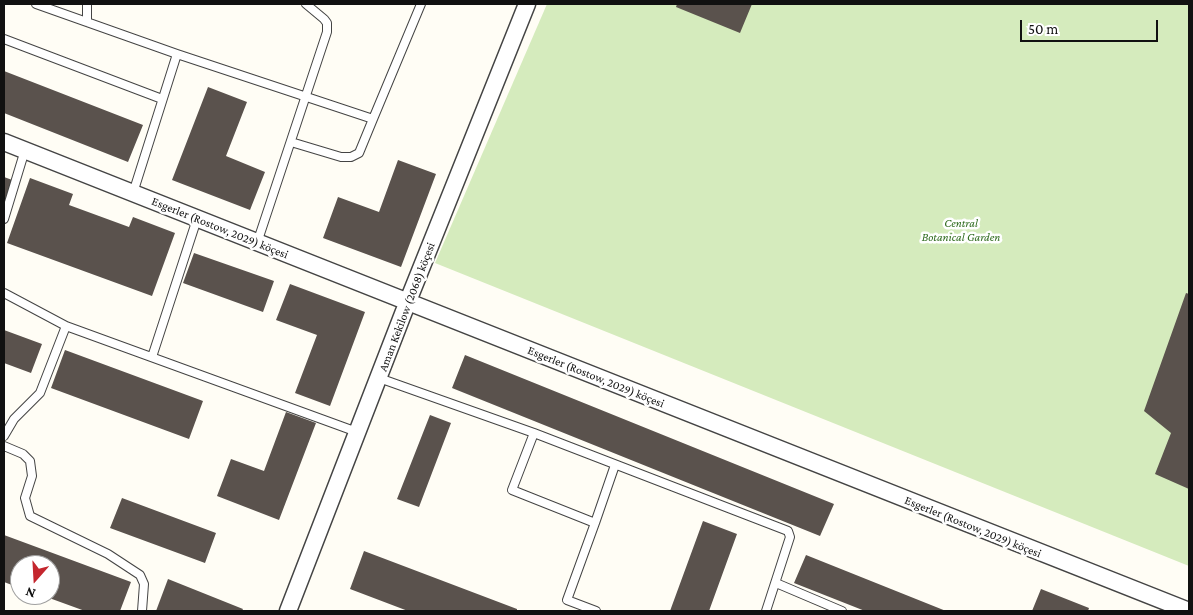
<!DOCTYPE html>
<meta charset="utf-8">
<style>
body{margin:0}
#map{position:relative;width:1193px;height:615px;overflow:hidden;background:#fffdf5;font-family:"Crimson Pro",serif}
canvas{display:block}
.frame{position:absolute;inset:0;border:5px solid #111;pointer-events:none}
.north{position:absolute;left:10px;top:555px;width:50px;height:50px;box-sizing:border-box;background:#fff;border:1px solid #a0a0a0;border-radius:50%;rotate:199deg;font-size:14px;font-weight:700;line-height:20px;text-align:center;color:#111}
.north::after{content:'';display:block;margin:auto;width:18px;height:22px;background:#c4262e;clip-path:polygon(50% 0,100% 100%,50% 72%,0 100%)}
.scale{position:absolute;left:1020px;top:20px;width:138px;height:22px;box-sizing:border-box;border:2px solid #111;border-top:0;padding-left:6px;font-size:15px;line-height:18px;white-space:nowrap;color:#111;-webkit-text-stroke:4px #fff;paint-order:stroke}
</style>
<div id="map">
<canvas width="1193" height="615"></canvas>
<div class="frame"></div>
<div class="north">N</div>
<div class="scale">50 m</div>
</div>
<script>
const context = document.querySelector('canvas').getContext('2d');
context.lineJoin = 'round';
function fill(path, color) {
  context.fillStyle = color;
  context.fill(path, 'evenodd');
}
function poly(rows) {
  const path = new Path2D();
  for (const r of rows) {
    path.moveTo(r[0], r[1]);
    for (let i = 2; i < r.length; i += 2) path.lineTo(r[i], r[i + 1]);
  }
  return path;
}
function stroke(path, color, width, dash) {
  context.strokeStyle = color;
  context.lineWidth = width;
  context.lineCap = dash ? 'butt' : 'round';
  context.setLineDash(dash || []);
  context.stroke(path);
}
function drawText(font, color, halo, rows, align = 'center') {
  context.font = font + ' "Crimson Pro",serif';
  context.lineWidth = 5;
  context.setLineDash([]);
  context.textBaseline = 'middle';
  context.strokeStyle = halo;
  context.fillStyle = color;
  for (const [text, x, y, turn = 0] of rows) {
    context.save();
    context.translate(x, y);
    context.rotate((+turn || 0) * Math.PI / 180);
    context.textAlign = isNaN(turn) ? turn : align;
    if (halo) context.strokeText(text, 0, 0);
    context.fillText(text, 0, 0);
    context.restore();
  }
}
const green = poly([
 [547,4,1189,4,1189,566,435,263]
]);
const building = poly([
 [677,4,752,4,740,33,676,7],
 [4,71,143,125,128,162,4,113],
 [208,87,247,102,226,156,265,172,250,210,172,180],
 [398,160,436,174,401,267,323,238,338,197,379,212],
 [4,177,15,181,4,209],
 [30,178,73,194,69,205,129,227,133,217,175,233,152,296,7,243],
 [194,253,274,281,263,312,183,283],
 [290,284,365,312,330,406,295,393,317,335,276,320],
 [1186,293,1189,294,1189,489,1155,474,1171,433,1144,411],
 [4,330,42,344,31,373,4,363],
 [65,350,203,401,189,439,51,388],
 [465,355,834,504,820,536,452,388],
 [286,412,316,423,279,520,217,496,231,459,264,471],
 [430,415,451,423,419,507,397,499],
 [122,498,216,533,205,563,110,528],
 [703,521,737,534,709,611,670,611],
 [4,535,131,582,120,611,85,611,41,595,50,595,50,565,20,565,20,588,4,582],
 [364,551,517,609,517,611,408,611,350,589],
 [806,555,946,611,865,611,794,583],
 [168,579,243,609,242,611,156,611],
 [1041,589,1089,608,1088,611,1032,611]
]);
const lane = poly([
 [36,4,177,54,373,119,421,4],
 [87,4,87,22],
 [4,39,162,99],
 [291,142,341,157,351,157,359,153,373,119],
 [133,193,177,54],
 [4,219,25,150],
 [257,243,327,32,327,23,324,19,306,4],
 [4,293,66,326,357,432],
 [152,357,197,219],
 [379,378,534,433,788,531,790,537,766,611],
 [534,433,512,490,595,523,567,600,596,611],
 [4,436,14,419,40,393,66,326],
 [4,446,23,454,30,461,32,476,25,498,30,516,108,554,140,575,144,584,142,611],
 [595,523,615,465],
 [776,583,842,611]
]);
const street = poly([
 [4,142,1189,611],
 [288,611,408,301,527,4]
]);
const parkNames = [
 ["Central",961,223],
 ["Botanical Garden",961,237]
];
const streetNames = [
 ["Esgerler (Rostow, 2029) köçesi",220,228,22],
 ["Aman Kekilow (2068) köçesi",407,307,-69],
 ["Esgerler (Rostow, 2029) köçesi",596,377,22],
 ["Esgerler (Rostow, 2029) köçesi",973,527,22]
];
fill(green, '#d5ebbd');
fill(building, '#5a524d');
stroke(lane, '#444', 10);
stroke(street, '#444', 19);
stroke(lane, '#fff', 8);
stroke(street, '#fff', 16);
drawText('italic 12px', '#2f6b1f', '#fff', parkNames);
drawText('12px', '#111', '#fff', streetNames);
</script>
